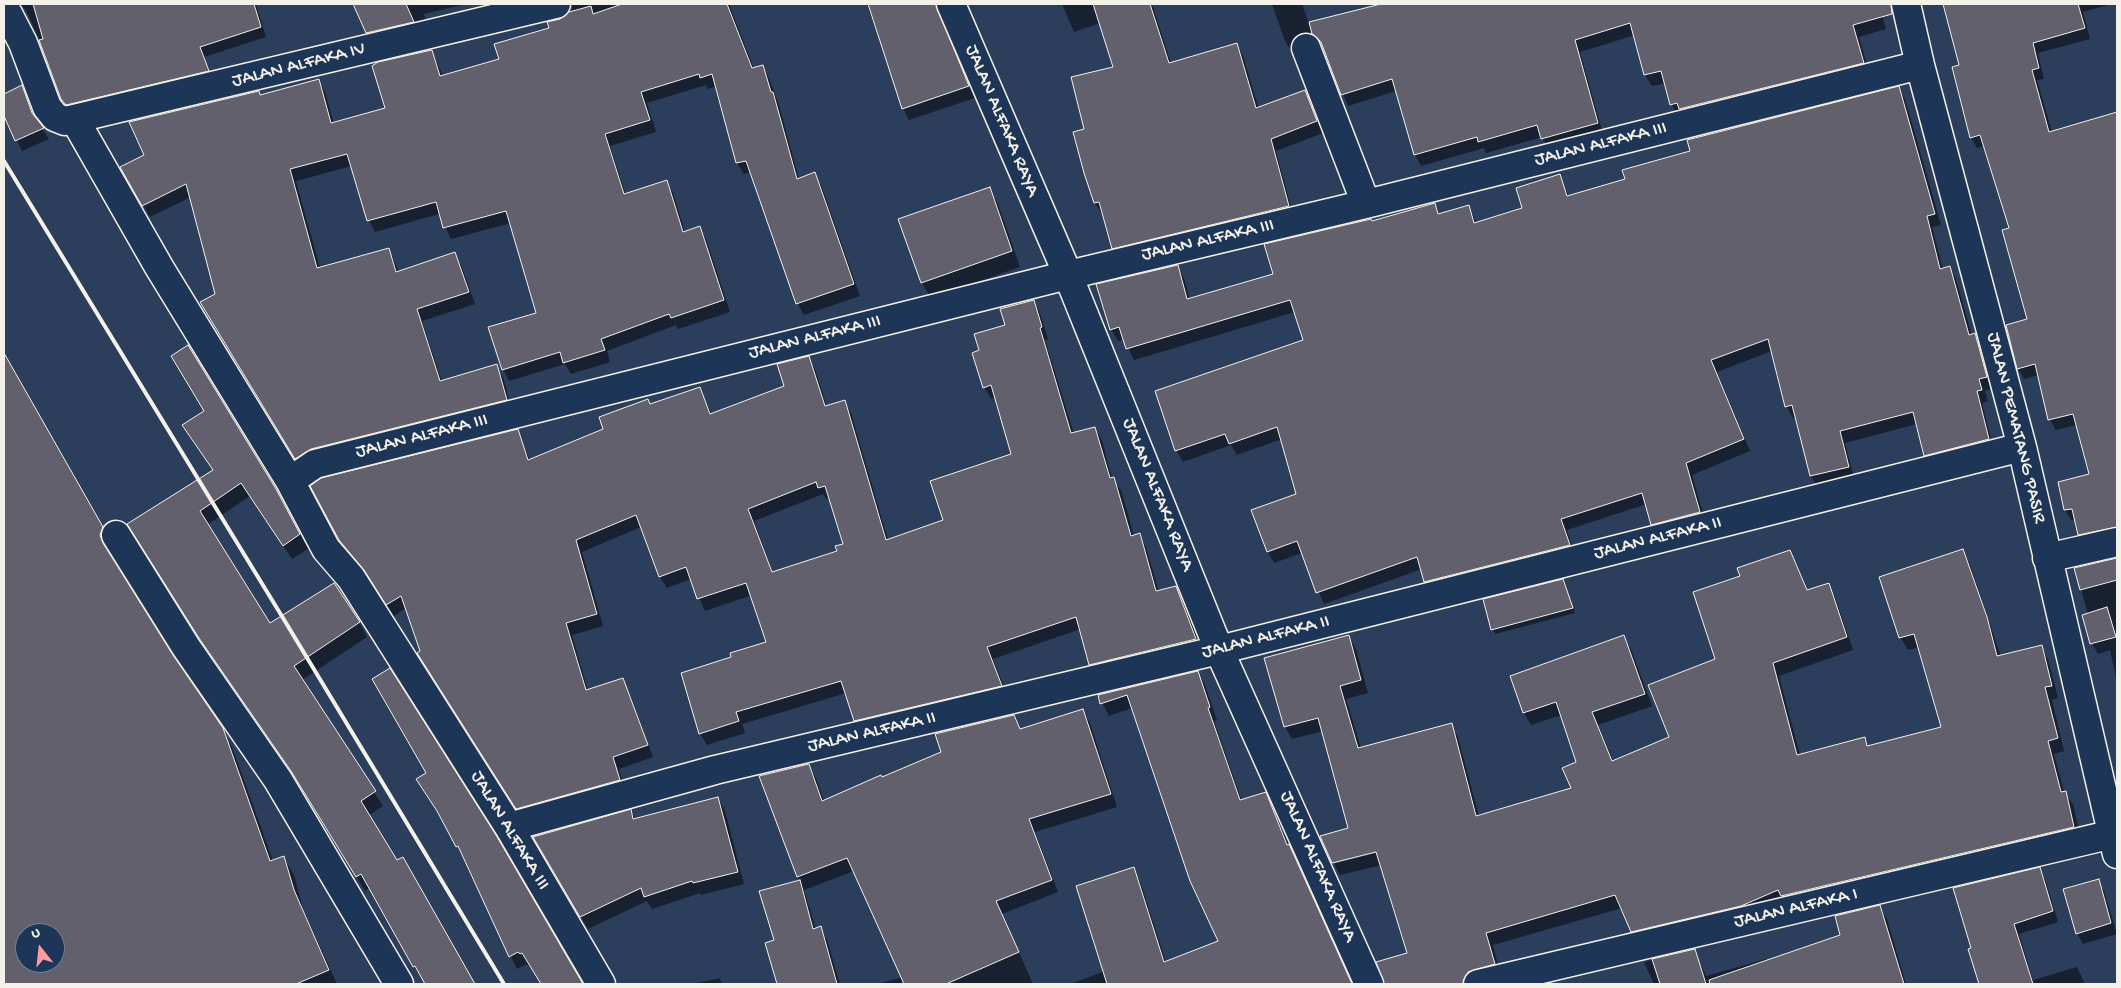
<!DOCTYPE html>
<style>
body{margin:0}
#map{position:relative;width:2121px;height:988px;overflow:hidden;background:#2b3e5c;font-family:"Gochi Hand",sans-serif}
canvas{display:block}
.frame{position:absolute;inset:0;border:5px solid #f4f1e8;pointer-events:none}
.north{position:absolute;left:15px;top:923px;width:50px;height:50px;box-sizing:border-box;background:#1d3557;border:1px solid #738091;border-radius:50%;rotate:344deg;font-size:14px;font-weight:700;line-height:20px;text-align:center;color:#f4f1e8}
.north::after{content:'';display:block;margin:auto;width:18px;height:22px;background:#ff9aa2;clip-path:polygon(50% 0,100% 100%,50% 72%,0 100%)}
</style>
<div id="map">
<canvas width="2121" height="988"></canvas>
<div class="frame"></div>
<div class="north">U</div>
</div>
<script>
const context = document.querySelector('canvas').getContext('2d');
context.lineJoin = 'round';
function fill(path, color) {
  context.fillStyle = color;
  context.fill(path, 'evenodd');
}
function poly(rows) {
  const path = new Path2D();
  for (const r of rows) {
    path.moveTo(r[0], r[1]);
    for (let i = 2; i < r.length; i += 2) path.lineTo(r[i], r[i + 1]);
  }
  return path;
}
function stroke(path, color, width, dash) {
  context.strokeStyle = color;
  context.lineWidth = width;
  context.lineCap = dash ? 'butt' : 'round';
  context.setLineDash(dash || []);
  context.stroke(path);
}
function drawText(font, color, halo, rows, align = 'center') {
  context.font = font + ' "Gochi Hand",sans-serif';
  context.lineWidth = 4;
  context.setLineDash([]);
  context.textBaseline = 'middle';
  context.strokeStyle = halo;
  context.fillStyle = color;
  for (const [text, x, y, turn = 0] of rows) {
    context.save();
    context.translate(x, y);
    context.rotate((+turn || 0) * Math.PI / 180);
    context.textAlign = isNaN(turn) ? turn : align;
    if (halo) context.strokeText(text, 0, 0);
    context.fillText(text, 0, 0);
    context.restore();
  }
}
const shadow = poly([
 [20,4,256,4,266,37,204,57,214,81,72,114,26,10],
 [354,4,466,4,424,14,429,31,373,44],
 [572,4,729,4,754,69,763,66,769,78,779,105,799,179,814,174,821,185,860,296,804,315,798,304,751,172,744,174,737,163,717,86,708,89,706,85,647,103,656,132,610,146,626,195,666,182,673,193,685,232,699,228,706,239,730,312,678,329,676,325,607,351,610,362,571,374,565,364,509,381,503,369,538,313,511,223,451,239,439,214,375,232,369,220,352,166,296,181,320,268,389,249,399,272,455,254,461,265,475,304,422,321,442,382,496,366,503,377,512,411,302,470,202,303,216,295,191,197,150,217,121,167,259,92,261,96,319,81,325,92,334,124,386,109,432,51,443,76,501,60,567,17,572,9],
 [867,4,923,4,924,7,935,4,975,98,909,120,903,108],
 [1062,4,1152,4,1171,63,1237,44,1243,56,1259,109,1305,91,1323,133,1276,151,1294,218,1120,260,1113,248,1104,214,1102,214,1095,203,1085,130,1114,68,1100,23,1074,32],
 [1272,4,1302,4,1309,23,1386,4,1879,4,1886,29,1859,37,1870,75,1678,116,1671,104,1666,83,1652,86,1645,75,1635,35,1580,52,1603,134,1549,150,1542,137,1486,153,1484,148,1421,166,1415,155,1396,91,1348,106,1325,50,1316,37,1308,45,1292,52,1285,41],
 [1945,4,2111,4,2083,12,2090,39,2038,53,2044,79,2037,80,2052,132,2117,114,2117,539,2085,545,2079,534,2075,519,2071,520,2065,510,2059,483,2091,475,2077,425,2056,430,2050,420,2039,375,2024,379,2018,368,2029,320,2010,228,1984,146,1977,148,1971,137,1960,66,1953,44,1956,44],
 [22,87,36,119,49,139,22,151,4,113,4,95],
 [1898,88,1905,99,1941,225,1932,227,1943,270,1950,268,1956,279,1972,336,1975,335,1981,346,1993,388,1985,391,1988,401,1982,403,1994,451,1932,466,1925,455,1917,424,1845,443,1854,478,1817,487,1811,476,1796,417,1793,418,1786,406,1772,351,1717,372,1750,451,1692,475,1706,524,1659,535,1653,524,1647,504,1567,530,1575,557,1432,593,1422,569,1324,604,1302,553,1274,563,1268,552,1298,495,1282,439,1237,455,1231,445,1183,462,1176,450,1304,341,1295,312,1134,360,1124,339,1118,341,1111,329,1177,266,1184,278,1190,300,1275,274,1372,222,1434,205,1440,215,1468,206,1477,223,1524,209,1559,176,1569,196,1626,180,1692,151],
 [989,188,998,204,1020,267,931,298,922,283],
 [1034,301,1040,313,1048,339,1045,340,1074,434,1095,428,1102,440,1112,479,1121,490,1134,536,1140,535,1146,547,1159,592,1176,587,1183,599,1202,651,1097,676,1091,664,1081,629,993,659,1008,697,862,732,855,720,846,693,742,724,745,733,707,745,700,733,733,658,768,643,752,595,705,611,691,579,667,588,660,577,641,527,582,552,603,626,572,635,588,691,622,680,629,692,653,757,619,769,626,792,524,820,425,665,406,608,394,616,372,581,347,552,340,540,517,431,530,460,605,430,650,406,700,388,712,415,786,387,809,358,815,369,827,407,844,401,851,413,888,540,944,521,1012,455,996,397,991,399,984,387,981,351],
 [823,494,826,499,830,498,845,544,838,552,773,573,754,521],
 [4,355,112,546,110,554,112,560,232,747,273,861,284,858,294,875,303,909,337,984,4,984],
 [25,933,55,933,55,963,25,963],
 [192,440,284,505,308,549,292,559,250,496,207,525,270,625,359,622,367,637,302,680,383,806,368,816,397,862,403,859,474,984,426,984,370,888,365,891,301,786,212,656,137,539,214,471],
 [1790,551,1808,591,1828,584,1835,597,1853,650,1779,676,1800,755,1864,739,1869,746,1943,727,1920,647,1908,650,1901,638,1881,578,1963,551,1970,564,2001,657,2041,647,2048,659,2058,698,2052,700,2064,751,2054,754,2064,792,2073,804,2081,840,1639,944,1622,908,1493,945,1501,977,1476,984,1386,984,1378,963,1409,954,1382,865,1340,875,1334,864,1383,851,1350,829,1323,731,1292,739,1285,727,1266,659,1348,636,1356,649,1368,693,1346,699,1361,748,1451,724,1458,737,1479,816,1572,789,1578,763,1561,715,1531,725,1524,713,1511,677,1623,637,1631,649,1652,706,1598,725,1614,762,1670,738,1717,660,1741,577],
 [2117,559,2117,682,2110,650,2098,654,2092,643,2088,614,2075,569],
 [1565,586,1575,613,1495,634,1493,629],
 [1198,672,1205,685,1217,720,1214,721,1242,801,1265,793,1352,984,1070,984,1105,971,1133,868,1140,881,1166,962,1219,941,1132,708,1109,716,1099,696],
 [1083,711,1090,723,1117,807,1035,832,1058,892,1002,914,1033,984,878,984,903,977,854,871,804,890,816,929,820,928,827,940,840,984,779,984,767,944,775,941,761,892,800,881,798,877,809,765,816,778,824,801,943,753,1013,716,1021,730],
 [718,798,725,811,744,884,701,895,700,893,652,909,647,901,588,929,535,837,631,811,636,820],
 [442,818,495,836,582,984,542,984,530,965,528,966,527,964,517,969,465,859],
 [2039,869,2045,879,2058,922,2019,934,2033,980,2077,967,2085,984,1980,984,1970,950],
 [2098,880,2104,891,2117,934,2083,944,2077,933],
 [1879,907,1887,919,1906,984,1654,984,1644,962,1694,950,1706,976,1766,959,1767,961,1842,936],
 [719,978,723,984,692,984]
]);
const building = poly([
 [33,4,254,4,261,27,200,47,209,71,66,105,61,99,39,40,43,39,33,4],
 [353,4,406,4,414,22,366,33,353,4],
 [622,4,727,4,752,68,763,65,771,92,773,92,797,179,815,172,854,284,796,304,746,161,736,163,712,74,700,78,699,74,641,92,650,120,605,134,624,194,667,180,683,232,700,226,724,300,671,318,669,314,601,339,605,350,563,363,560,352,502,370,488,327,536,313,506,211,443,228,436,202,367,221,347,154,290,169,317,268,389,248,396,272,455,252,469,292,417,309,440,381,497,364,507,400,311,449,295,459,200,302,215,294,186,184,142,206,120,167,144,155,129,122,259,91,260,95,319,79,331,123,385,108,372,66,378,62,432,50,440,76,499,59,494,44,549,28,547,22,560,19,569,12,591,6,593,14,622,4],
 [868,4,936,4,969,86,902,109,868,4],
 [1093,4,1150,4,1169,63,1237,43,1256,108,1305,90,1317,121,1271,139,1289,206,1112,249,1099,202,1094,203,1084,173,1073,132,1084,129,1071,77,1113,67,1093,4],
 [1381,4,1891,4,1892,14,1853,25,1864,63,1679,109,1677,103,1670,105,1661,71,1644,75,1630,23,1575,40,1598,123,1541,139,1537,125,1478,142,1477,137,1414,155,1392,79,1341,95,1321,42,1312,34,1309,22,1381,4],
 [1943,4,2078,4,2085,28,2033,43,2039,68,2032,70,2049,132,2117,112,2117,527,2078,535,2072,509,2064,510,2058,482,2089,474,2073,414,2048,420,2035,364,2017,369,2006,325,2027,319,2002,230,2009,228,1980,135,1970,138,1952,67,1959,65,1943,4],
 [22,85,32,113,44,128,15,141,4,116,4,94,22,85],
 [1899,86,1935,214,1927,216,1940,269,1950,266,1969,335,1975,333,1987,377,1979,379,1982,390,1977,391,1989,439,1924,456,1913,412,1840,431,1849,467,1810,476,1792,405,1785,407,1768,339,1711,360,1744,439,1686,463,1700,512,1651,525,1642,493,1561,519,1570,545,1424,582,1417,557,1316,593,1297,541,1267,552,1251,510,1296,494,1277,427,1229,444,1225,434,1175,451,1155,391,1303,340,1290,300,1126,349,1119,327,1110,330,1096,284,1178,265,1187,299,1273,274,1264,244,1371,219,1372,221,1435,203,1438,214,1469,205,1474,223,1522,208,1516,188,1560,174,1567,196,1625,179,1622,170,1690,151,1687,140,1899,86],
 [990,187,1012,251,921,283,898,219,990,187],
 [1034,300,1042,327,1040,328,1071,433,1095,427,1110,478,1114,477,1131,536,1140,533,1156,591,1176,586,1196,639,1089,665,1076,617,987,647,1002,686,854,721,841,681,736,712,739,721,699,734,681,673,731,657,730,653,766,642,746,583,697,599,686,567,659,577,636,515,576,540,597,614,566,623,586,690,623,678,648,745,613,757,620,780,516,809,417,653,420,651,401,596,386,605,364,570,339,540,310,486,321,478,518,429,528,460,603,429,599,417,648,399,650,404,700,387,710,414,784,386,777,364,809,356,825,406,845,400,886,540,943,520,930,481,1011,454,991,385,983,388,972,353,979,350,974,334,1005,325,1000,309,1034,300],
 [816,482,818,488,825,486,843,544,835,546,837,551,772,572,748,509,816,482],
 [188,345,276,489,300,534,283,546,241,483,200,511,270,623,334,583,360,622,294,666,376,791,361,801,397,860,403,857,475,984,425,984,415,966,413,967,361,874,356,877,291,771,199,638,127,524,213,470,182,425,204,411,171,356,188,345],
 [4,353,103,527,100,535,103,543,173,655,223,728,270,861,284,856,294,890,329,970,296,984,4,984,4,353],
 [25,933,55,933,55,963,25,963,25,933],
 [1963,549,1987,617,1997,656,2042,645,2052,686,2045,687,2058,738,2048,741,2061,792,2066,791,2074,827,1781,896,1778,890,1741,906,1631,932,1615,895,1486,933,1495,964,1468,972,1463,984,1384,984,1376,962,1407,953,1376,852,1332,863,1320,836,1348,828,1318,718,1284,727,1264,658,1349,635,1361,680,1340,686,1358,748,1452,723,1476,816,1571,788,1562,768,1576,762,1556,702,1523,713,1510,676,1624,635,1645,694,1592,712,1612,761,1669,737,1648,685,1715,659,1693,592,1740,576,1737,568,1790,550,1807,590,1829,583,1847,637,1773,663,1797,755,1865,737,1867,746,1941,727,1914,634,1899,638,1879,577,1963,549],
 [2117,558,2117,580,2080,590,2074,568,2117,558],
 [1563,579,1573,608,1491,630,1483,599,1563,579],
 [2107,607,2116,637,2090,644,2082,615,2107,607],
 [390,668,496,835,583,984,541,984,522,953,520,954,518,952,509,957,458,846,456,847,437,811,416,779,426,773,372,679,390,668],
 [1198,671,1210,707,1208,708,1240,800,1266,792,1287,845,1289,844,1352,984,1107,984,1076,886,1134,867,1164,962,1218,941,1190,881,1127,695,1100,704,1098,695,1198,671],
 [1083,709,1111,794,1029,819,1052,880,996,901,1019,952,946,984,904,984,847,858,797,877,759,776,809,764,822,801,881,775,882,777,941,752,935,734,1014,715,1020,729,1083,709],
 [718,797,738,872,693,883,692,881,644,897,641,888,580,917,533,837,631,809,633,819,718,797],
 [2040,867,2053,911,2014,924,2033,984,1979,984,1968,949,1971,948,1953,888,2040,867],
 [2099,879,2111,923,2076,934,2063,889,2099,879],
 [800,880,813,929,821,926,837,984,777,984,765,943,774,940,759,891,800,880],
 [1880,905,1904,984,1710,984,1709,980,1840,935,1835,916,1880,905],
 [1695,949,1706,984,1660,984,1652,959,1695,949]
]);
const minor = poly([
 [951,4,1068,275,1219,650,1369,984],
 [1906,4,1920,65,2022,447,2117,854],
 [4,6,23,43,47,107,55,117,65,121,556,4],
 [1306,48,1366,204],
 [75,120,159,267,290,481,326,549,351,578,509,827,601,984],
 [290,481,315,464,323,462,1068,275,1366,204,1920,65],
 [116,535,186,647,278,780,399,984],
 [2047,558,2117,542],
 [509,827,715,770,1219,650,2022,447],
 [1478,984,2113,834]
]);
const rail = poly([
 [4,161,283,618,504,984]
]);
const streetNames = [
 ["JALAN ALFAKA IV",299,66,-14],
 ["JALAN ALFAKA RAYA",1001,121,67],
 ["JALAN ALFAKA III",1601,145,-14],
 ["JALAN ALFAKA III",1208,241,-13],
 ["JALAN ALFAKA III",815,338,-14],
 ["JALAN PEMATANG PASIR",2015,428,76],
 ["JALAN ALFAKA III",422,437,-14],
 ["JALAN ALFAKA RAYA",1157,495,68],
 ["JALAN ALFAKA II",1658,539,-14],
 ["JALAN ALFAKA II",1266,638,-14],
 ["JALAN ALFAKA II",872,733,-13],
 ["JALAN ALFAKA III",509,831,59],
 ["JALAN ALFAKA RAYA",1317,867,66],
 ["JALAN ALFAKA I",1796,909,-13]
];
fill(shadow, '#0007');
fill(building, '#63606e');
stroke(building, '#f4f1e8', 1);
stroke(minor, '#f4f1e8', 31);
stroke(minor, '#1d3557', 28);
stroke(rail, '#f4f1e8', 4);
drawText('19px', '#f4f1e8', '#1d3557', streetNames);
</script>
